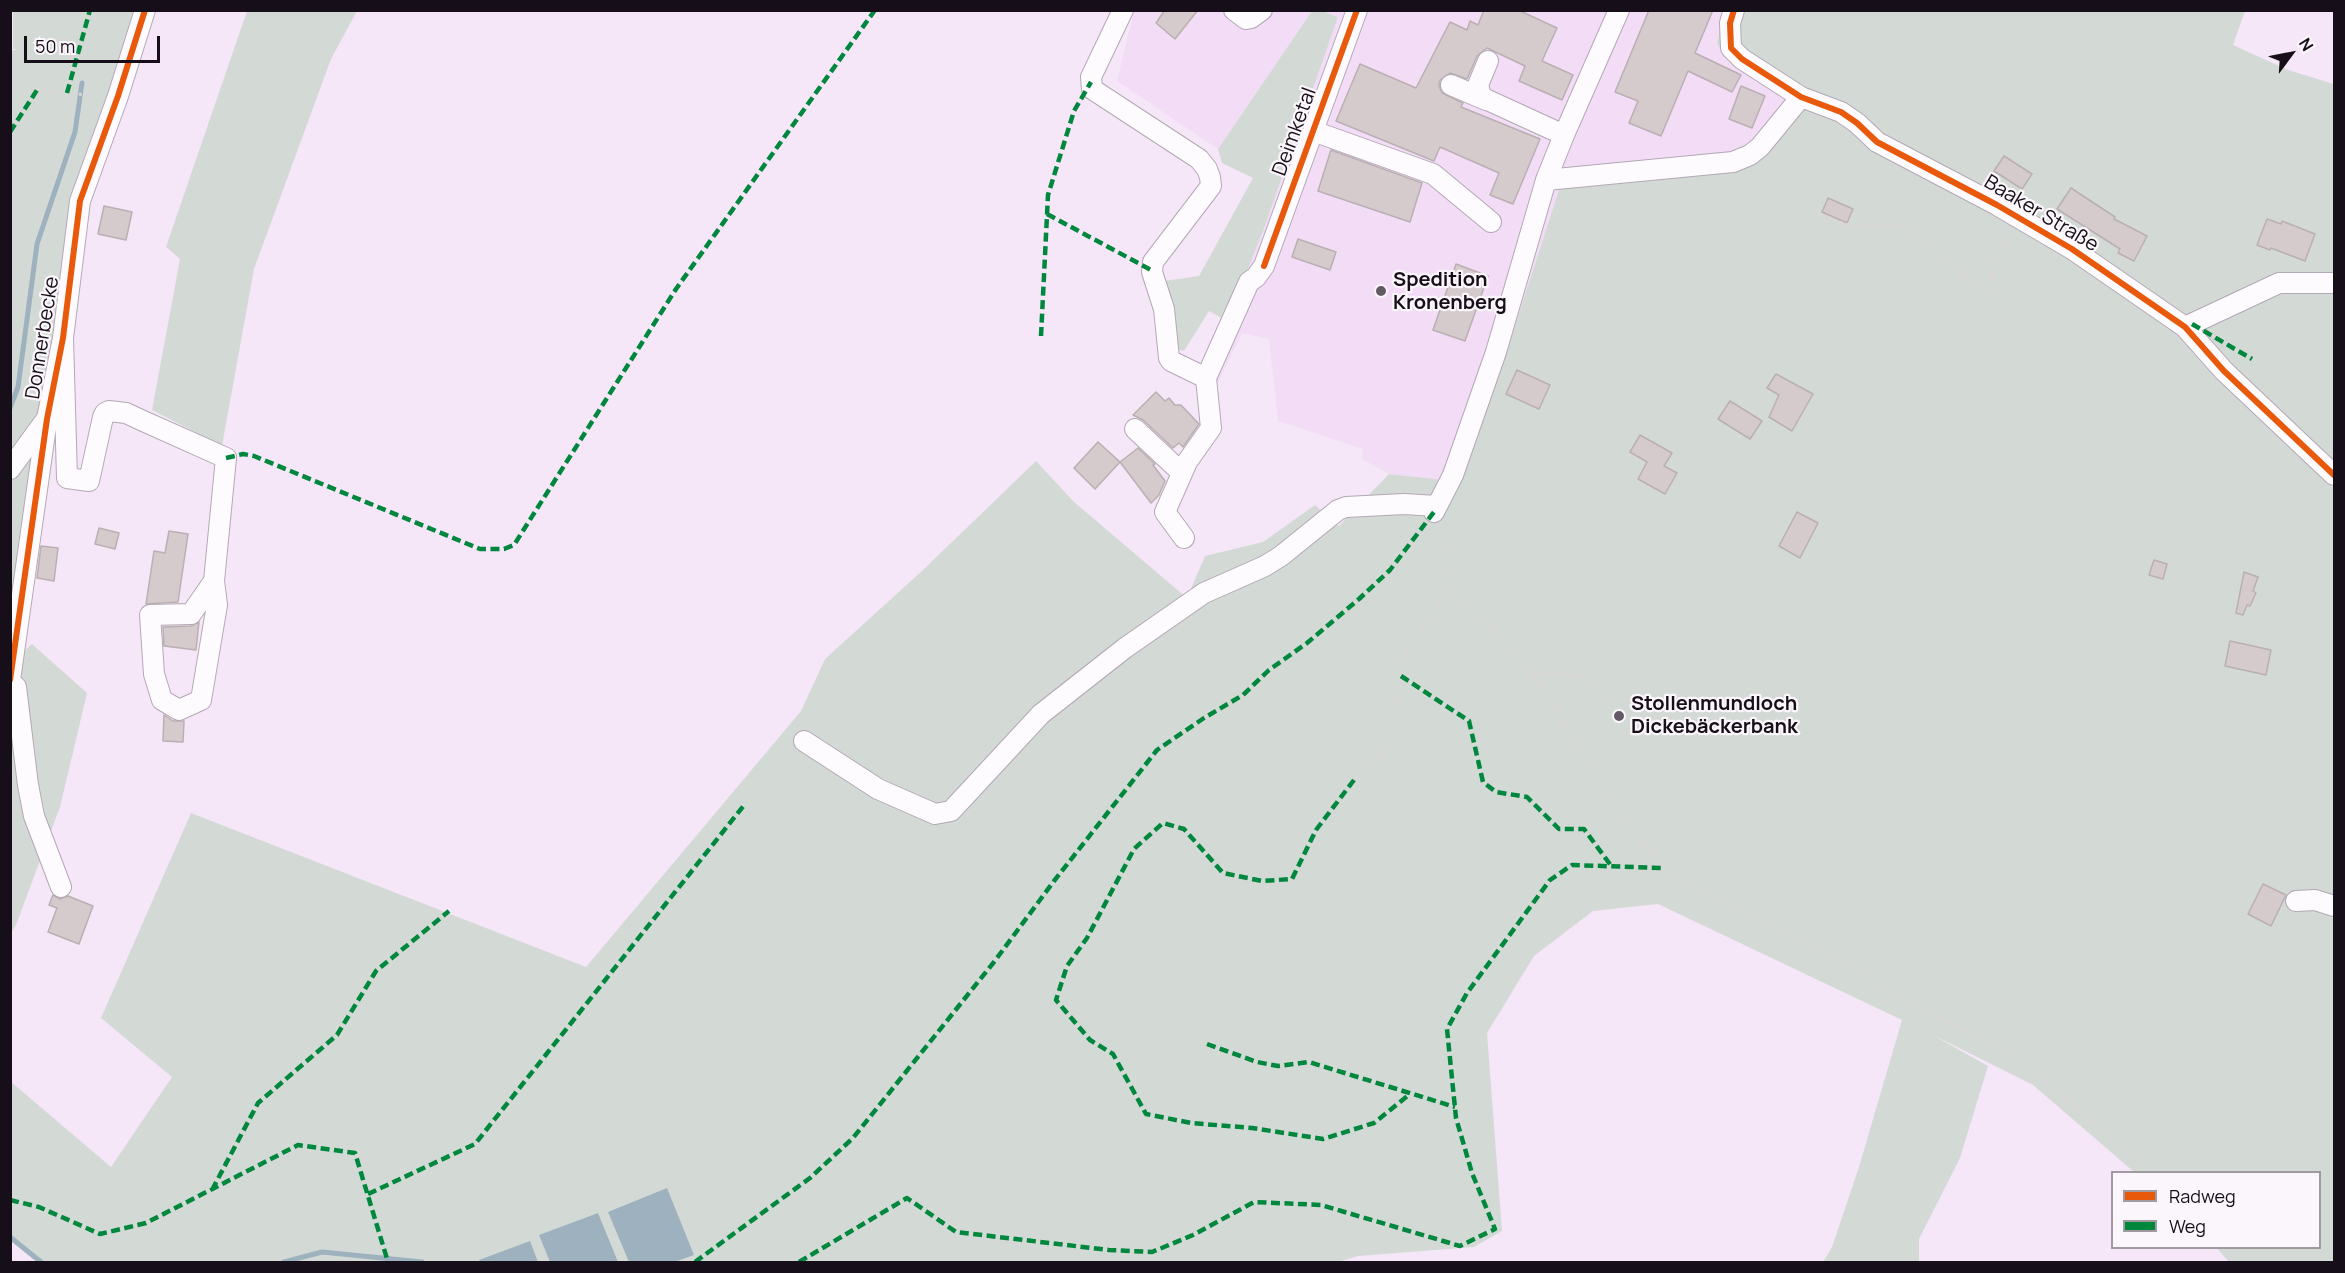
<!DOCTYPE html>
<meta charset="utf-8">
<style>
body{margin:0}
#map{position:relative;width:2345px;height:1273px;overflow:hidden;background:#f5e7f7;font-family:Manrope,sans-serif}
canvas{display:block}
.frame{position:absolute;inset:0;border:12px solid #160e18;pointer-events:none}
.legend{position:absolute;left:2111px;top:1171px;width:210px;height:78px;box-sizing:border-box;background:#fbf6fb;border:2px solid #9f99a0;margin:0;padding:8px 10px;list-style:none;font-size:18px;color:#160e18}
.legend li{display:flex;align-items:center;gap:12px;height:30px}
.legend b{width:30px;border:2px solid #9f99a0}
.north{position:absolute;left:2261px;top:24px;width:60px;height:60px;-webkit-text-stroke:4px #fbf6fb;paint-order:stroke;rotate:58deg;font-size:16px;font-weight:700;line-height:24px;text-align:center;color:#160e18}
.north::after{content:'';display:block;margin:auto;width:21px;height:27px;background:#160e18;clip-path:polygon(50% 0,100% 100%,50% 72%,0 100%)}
.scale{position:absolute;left:24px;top:36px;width:136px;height:27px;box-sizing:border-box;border:3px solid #160e18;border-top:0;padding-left:8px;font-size:18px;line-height:21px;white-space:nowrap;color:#160e18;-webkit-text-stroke:4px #fbf6fb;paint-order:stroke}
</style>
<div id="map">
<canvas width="2345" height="1273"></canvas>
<div class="frame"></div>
<ul class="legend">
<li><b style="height:8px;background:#e8590c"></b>Radweg</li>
<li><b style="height:8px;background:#00873e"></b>Weg</li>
</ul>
<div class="north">N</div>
<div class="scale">50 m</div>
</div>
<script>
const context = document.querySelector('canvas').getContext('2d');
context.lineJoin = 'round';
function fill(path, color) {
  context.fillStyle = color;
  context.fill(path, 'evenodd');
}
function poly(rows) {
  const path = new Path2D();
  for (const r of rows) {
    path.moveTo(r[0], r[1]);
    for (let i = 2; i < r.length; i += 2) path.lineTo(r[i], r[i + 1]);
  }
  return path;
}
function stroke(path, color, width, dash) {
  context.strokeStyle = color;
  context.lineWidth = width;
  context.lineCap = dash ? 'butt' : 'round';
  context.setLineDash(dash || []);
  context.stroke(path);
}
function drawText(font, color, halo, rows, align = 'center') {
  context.font = font + ' Manrope,sans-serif';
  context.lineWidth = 4.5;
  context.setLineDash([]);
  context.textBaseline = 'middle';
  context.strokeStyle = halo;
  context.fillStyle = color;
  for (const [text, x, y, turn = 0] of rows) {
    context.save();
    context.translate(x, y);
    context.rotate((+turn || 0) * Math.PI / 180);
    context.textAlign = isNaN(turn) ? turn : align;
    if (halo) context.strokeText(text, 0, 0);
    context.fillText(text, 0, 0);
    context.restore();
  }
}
const built = poly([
 [1134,11,1312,11,1218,149,1117,81],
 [1322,11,1724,11,1717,44,1732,66,1776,90,1799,114,1507,351,1454,481,1389,474,1362,459,1363,449,1278,421,1269,339,1242,333,1218,383,1193,376,1227,321,1338,17]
]);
const green = poly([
 [13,11,140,11,74,198,11,654,10,55,13,50,18,49,13,49],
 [247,11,357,11,331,59,254,269,222,446,152,410,180,259,166,247],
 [1312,11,1322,11,1338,17,1263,231,1227,321,1209,311,1184,351,1170,347,1164,281,1199,276,1253,178,1222,163,1218,149],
 [1724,11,2245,11,2233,45,2288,70,2334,84,2334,1262,2229,1262,2217,1248,2320,1248,2320,1172,2134,1172,2033,1085,1933,1035,1988,1066,1960,1158,1919,1239,1919,1262,1823,1262,1832,1247,1859,1167,1902,1020,1658,904,1593,911,1534,956,1487,1033,1502,1231,1474,1247,1358,1256,1338,1262,37,1262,11,1241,10,1081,111,1167,172,1077,101,1018,191,813,586,967,801,711,825,659,923,570,1036,461,1074,502,1187,598,1205,556,1263,542,1315,505,1339,526,1389,474,1454,481,1507,351,1560,187,1740,169,1799,114,1776,90,1733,66,1717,44],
 [32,644,87,693,60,807,16,925,11,933,11,692,17,657]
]);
const water = poly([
 [667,1188,694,1255,674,1262,629,1262,608,1212],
 [598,1213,618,1262,550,1262,539,1235],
 [530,1241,538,1262,480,1262,479,1260]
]);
const stream = poly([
 [10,408,18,387,37,244,75,132,82,83],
 [10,1237,41,1262],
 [284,1262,322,1252,422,1262]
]);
const building = poly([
 [1165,10,1198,10,1175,39,1156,23,1165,10],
 [1484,10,1518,10,1557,28,1542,61,1573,75,1562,100,1519,81,1525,66,1487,48,1477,56,1467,79,1450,73,1440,80,1439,86,1442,93,1463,103,1461,107,1540,139,1513,204,1490,195,1499,173,1440,147,1434,161,1336,121,1360,64,1416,88,1450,22,1467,30,1470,21,1478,25,1484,10],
 [1649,10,1713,10,1695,53,1741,75,1732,92,1688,71,1661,136,1629,123,1638,101,1615,92,1649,10],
 [1741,86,1765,96,1752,128,1729,119,1741,86],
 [1331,150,1422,183,1410,222,1318,191,1331,150],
 [2004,156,2032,174,2022,189,1994,171,2004,156],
 [2071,188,2115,217,2114,219,2147,236,2134,261,2118,253,2120,249,2057,209,2071,188],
 [1828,198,1853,209,1847,223,1822,212,1828,198],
 [104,206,132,212,126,240,98,234,104,206],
 [2267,219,2281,224,2282,221,2315,234,2305,261,2271,248,2270,250,2257,245,2267,219],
 [1298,239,1336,252,1330,270,1292,257,1298,239],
 [1456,264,1488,276,1465,341,1433,330,1456,264],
 [1517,370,1550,385,1539,409,1506,394,1517,370],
 [1776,374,1813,394,1792,431,1769,417,1779,395,1767,388,1776,374],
 [1156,392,1165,401,1169,398,1175,405,1181,405,1199,424,1183,447,1179,443,1173,448,1143,420,1133,415,1156,392],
 [1730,401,1762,421,1750,439,1718,419,1730,401],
 [1640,435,1672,453,1664,466,1677,473,1665,494,1638,479,1647,462,1630,452,1640,435],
 [1098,442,1120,462,1095,489,1074,468,1098,442],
 [1138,448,1155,464,1153,465,1165,481,1159,495,1151,503,1120,462,1138,448],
 [1797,512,1818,523,1800,558,1779,546,1797,512],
 [99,528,119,533,115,549,95,544,99,528],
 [169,531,188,534,178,602,146,604,154,551,165,553,169,531],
 [41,546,58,548,54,581,37,578,41,546],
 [2154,560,2167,564,2163,579,2149,575,2154,560],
 [2244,572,2258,577,2253,591,2256,593,2250,606,2247,605,2243,615,2236,613,2244,572],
 [199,622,196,650,164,646,163,627,191,626,199,622],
 [2230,641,2271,650,2266,675,2225,666,2230,641],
 [164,715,173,721,184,721,183,742,163,741,164,715],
 [2263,884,2286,895,2271,926,2248,914,2263,884],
 [53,895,60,899,68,896,93,906,79,944,48,932,57,908,49,905,53,895]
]);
const path = poly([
 [37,90,98,96],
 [1820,204,1816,214,1851,226,1904,226,1981,290,1992,291,1994,261,2009,233],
 [1440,527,1445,538,1446,590,1496,632,1532,672,1610,796,1663,868,1850,967,2031,1068,2150,1172],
 [1532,672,1586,676,1614,708],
 [1354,780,1387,748,1406,649,1433,614,1446,590],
 [2225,1248,2237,1262]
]);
const minor = poly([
 [1123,10,1091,77,1092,89,1199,159,1207,169,1210,177,1211,186,1153,262,1152,272,1164,309,1169,358,1171,361,1206,378],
 [1234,10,1246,19,1251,18,1262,10],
 [1734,10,1730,23,1731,48,1742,59,1801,97,1841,112,1857,123,1877,142,1997,205,2072,249,2185,327,2224,371,2334,475],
 [1488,61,1478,85,1481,97,1564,135],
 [1451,85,1486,100],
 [1313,131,1433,174,1491,222],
 [1546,180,1733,162,1750,155,1760,147,1801,97],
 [2185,327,2279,283,2334,283],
 [63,338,67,478,89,481,103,417,105,413,109,411,126,413,141,420,226,458,214,581,217,605,201,700,179,710,162,700,154,674,150,615,191,614,214,581],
 [1135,429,1182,473],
 [10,469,45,421],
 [1434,512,1453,475,1496,352,1546,180,1564,135,1619,10],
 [1184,538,1165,512,1187,462,1211,428,1206,378,1249,282,1256,277,1264,266,1357,10],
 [10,680,47,419,63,338,80,201,118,96,145,10],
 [10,682,16,687,28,785,34,816,61,887],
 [804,741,878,789,935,814,951,811,1041,714,1125,648,1204,593,1265,566,1281,556,1338,510,1346,507,1404,504,1437,506],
 [2296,901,2315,900,2334,906]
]);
const quiet = poly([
 [67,93,90,10],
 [10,132,37,90],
 [1047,214,1153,271],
 [2192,324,2252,359],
 [1041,336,1048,195,1074,111,1091,82],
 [226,458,243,454,254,456,480,549,504,549,514,545,676,289,875,10],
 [1401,676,1469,721,1483,782,1496,792,1527,797,1559,829,1584,829,1612,867],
 [1354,780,1316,830,1292,879,1262,881,1223,873,1184,829,1163,823,1134,849,1087,938,1067,966,1056,1000,1090,1040,1113,1054,1146,1114,1191,1123,1252,1128,1323,1139,1374,1123,1410,1094],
 [1207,1044,1257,1062,1278,1066,1309,1062,1455,1107],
 [212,1190,258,1103,337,1035,376,971,449,911],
 [368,1194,475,1144,745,804],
 [10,1200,39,1207,100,1234,146,1223,298,1145,355,1153,388,1262],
 [695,1262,810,1178,853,1138,994,962,1054,881,1157,750,1204,718,1243,695,1269,670,1307,643,1359,599,1390,570,1434,512],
 [799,1262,907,1198,956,1232,1109,1250,1152,1252,1193,1235,1254,1202,1321,1205,1460,1246,1495,1229,1472,1173,1456,1118,1447,1029,1467,993,1550,880,1572,865,1663,868]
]);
const cycleway = poly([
 [1734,10,1730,23,1731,48,1742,59,1801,97,1841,112,1857,123,1877,142,1997,205,2072,249,2185,327,2224,371,2334,475],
 [1264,266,1357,10],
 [10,680,47,419,63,338,80,201,118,96,145,10]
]);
const markers = [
 [1381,291,6,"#645a66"],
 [1619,716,6,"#645a66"]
];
const streetNames = [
 ["Deimketal",1295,132,-70],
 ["Baaker Straße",2041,214,31],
 ["Donnerbecke",43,338,-81]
];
const poiNames = [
 ["Spedition",1393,280],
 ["Kronenberg",1393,303],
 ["Stollenmundloch",1631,704],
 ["Dickebäckerbank",1631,727]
];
fill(built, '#f2dcf6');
fill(green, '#d3dad5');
fill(water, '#9eb1be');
stroke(stream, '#9eb1be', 5);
fill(building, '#d5cbcd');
stroke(building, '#baafb2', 1.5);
stroke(minor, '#b3a8b5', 22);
stroke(path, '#dad6da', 3, [3, 3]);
stroke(minor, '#fefbfe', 20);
stroke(quiet, '#00873e', 4.5, [9, 4.5]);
stroke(cycleway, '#e8590c', 6);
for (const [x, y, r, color] of markers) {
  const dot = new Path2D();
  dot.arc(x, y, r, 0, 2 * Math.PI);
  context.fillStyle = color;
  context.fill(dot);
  stroke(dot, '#fbf6fb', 2);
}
drawText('20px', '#160e18', '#fbf6fb', streetNames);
drawText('bold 20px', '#160e18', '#fbf6fb', poiNames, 'left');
</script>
